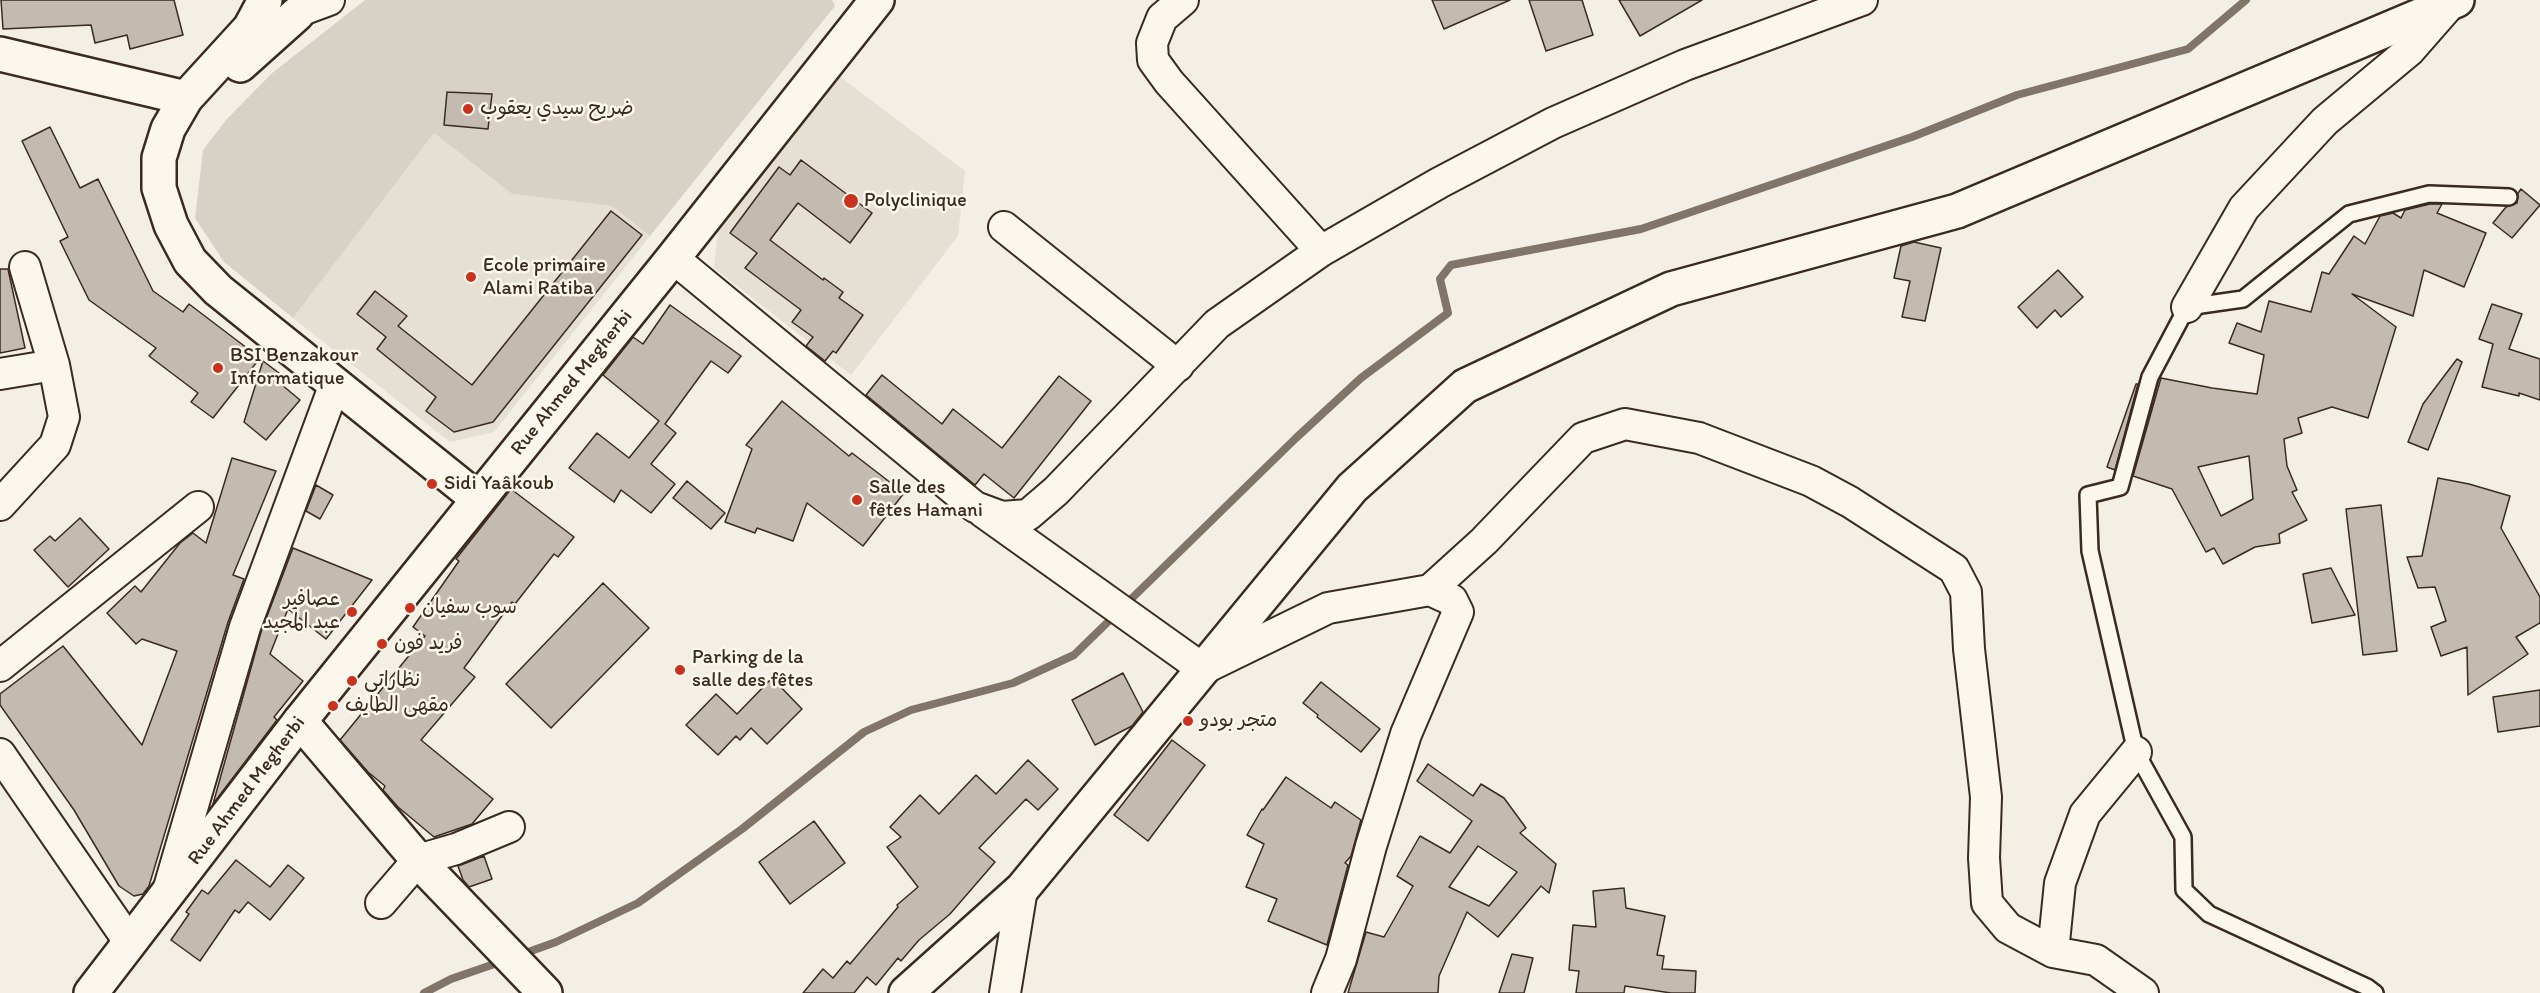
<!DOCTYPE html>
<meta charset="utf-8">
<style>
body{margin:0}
canvas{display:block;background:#f3efe4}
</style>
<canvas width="2540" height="993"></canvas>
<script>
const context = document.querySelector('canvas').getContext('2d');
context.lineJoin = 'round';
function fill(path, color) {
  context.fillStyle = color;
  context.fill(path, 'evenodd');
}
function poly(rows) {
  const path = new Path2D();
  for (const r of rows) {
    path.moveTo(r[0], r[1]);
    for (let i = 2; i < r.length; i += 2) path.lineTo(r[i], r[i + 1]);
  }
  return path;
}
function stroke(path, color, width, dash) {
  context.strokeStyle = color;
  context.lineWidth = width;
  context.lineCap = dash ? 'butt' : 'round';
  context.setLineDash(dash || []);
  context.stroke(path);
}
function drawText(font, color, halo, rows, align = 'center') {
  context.font = font + ' Itim,"Playpen Sans Arabic",sans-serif';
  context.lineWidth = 5;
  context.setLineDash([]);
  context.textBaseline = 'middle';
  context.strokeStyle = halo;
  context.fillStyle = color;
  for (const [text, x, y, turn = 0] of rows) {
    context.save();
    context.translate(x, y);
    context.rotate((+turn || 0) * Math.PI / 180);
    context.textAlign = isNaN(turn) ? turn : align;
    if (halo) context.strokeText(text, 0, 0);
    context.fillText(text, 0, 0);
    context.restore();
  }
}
const built = poly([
 [839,76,965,171,958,236,851,375,714,268,718,231],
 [434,133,512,194,612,206,650,236,494,432,450,442,293,318]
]);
const green = poly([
 [365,0,832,0,835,6,650,236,612,206,512,194,434,133,293,318,224,262,195,218,203,150,226,120,271,74]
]);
const stream = poly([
 [1124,606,1296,438,1361,378,1448,313,1440,279,1451,265,1641,229,1912,137,2017,95,2188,49,2246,0],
 [520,955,556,942,638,903,742,829,864,732,911,710,1013,683,1074,655,1116,614],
 [424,993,451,979,503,961]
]);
const building = poly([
 [1,0,174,0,183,35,130,49,127,35,95,43,91,25,3,29,1,0],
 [1432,0,1510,0,1444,29,1432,0],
 [1529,0,1582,0,1593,35,1546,51,1529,0],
 [1619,0,1702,0,1640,36,1619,0],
 [447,92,492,94,488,129,444,125,447,92],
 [50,127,80,188,98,179,153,291,183,312,189,304,260,358,213,418,191,402,198,393,149,356,156,348,89,300,60,241,68,237,22,141,50,127],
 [801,160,872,213,850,243,798,203,770,240,823,280,824,278,843,292,839,298,863,315,836,353,833,351,825,361,806,346,813,337,792,322,801,310,745,268,757,253,730,233,779,167,790,175,801,160],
 [2521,189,2540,205,2512,238,2493,223,2506,207,2517,203,2518,193,2521,189],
 [2430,204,2442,204,2437,213,2486,233,2464,287,2424,270,2413,316,2352,294,2396,327,2368,418,2332,407,2298,418,2302,433,2284,439,2287,466,2297,490,2292,492,2307,520,2279,534,2280,543,2255,547,2223,564,2214,548,2206,552,2172,489,2133,476,2161,378,2212,388,2257,394,2264,355,2229,343,2237,323,2261,332,2269,301,2311,312,2322,272,2329,274,2354,236,2365,244,2380,216,2393,213,2401,218,2405,210,2430,204],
 [2249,456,2253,499,2221,516,2198,467,2249,456],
 [611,211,642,235,493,422,454,432,426,411,436,397,377,349,386,337,357,314,375,291,407,316,398,326,472,385,611,211],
 [1914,242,1941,248,1925,321,1902,317,1910,281,1894,278,1901,246,1914,242],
 [0,269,8,269,25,348,0,353,0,269],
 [2058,270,2083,297,2061,317,2055,310,2037,328,2018,307,2058,270],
 [2492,304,2522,314,2509,349,2540,359,2540,400,2519,393,2519,396,2482,387,2493,344,2479,339,2492,304],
 [670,305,741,356,728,373,711,361,665,424,676,433,651,464,675,484,651,513,621,490,614,502,569,468,597,433,629,458,659,421,603,375,633,337,643,344,670,305],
 [2457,359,2462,362,2428,450,2408,442,2423,404,2457,359],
 [263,361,287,379,282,385,300,400,266,440,244,422,263,361],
 [882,375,942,424,953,409,1002,448,1059,376,1091,401,1014,498,984,474,975,485,866,395,882,375],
 [2136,384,2138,384,2115,470,2107,467,2136,384],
 [782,401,849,456,852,453,904,493,863,546,807,503,793,541,757,528,755,533,725,522,752,449,746,445,782,401],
 [232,458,276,471,233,575,244,579,228,622,149,886,143,894,134,896,119,886,74,810,0,705,0,694,63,646,142,745,177,651,142,639,136,644,107,613,135,586,141,592,180,543,193,533,206,543,232,458],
 [2438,478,2469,484,2510,496,2501,528,2540,597,2540,623,2516,637,2528,654,2468,695,2467,647,2441,656,2431,627,2446,621,2435,587,2418,588,2407,557,2422,556,2438,478],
 [687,481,725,513,711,529,673,498,687,481],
 [316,485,333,495,320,519,306,511,316,485],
 [511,489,574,537,558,557,554,554,515,604,512,602,464,668,475,677,421,740,493,799,472,824,434,837,398,807,383,790,385,786,368,772,340,740,425,636,413,627,459,561,456,559,511,489],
 [2381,505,2397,651,2363,655,2346,509,2381,505],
 [80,518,109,549,68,587,34,550,50,536,55,541,80,518],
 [293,548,372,580,326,639,288,609,270,654,303,681,274,717,277,720,213,804,261,632,293,548],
 [2331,568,2355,615,2312,623,2303,574,2331,568],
 [603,583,649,628,551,728,506,684,603,583],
 [1123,673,1143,712,1132,726,1095,745,1072,700,1123,673],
 [772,678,802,709,767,744,751,728,740,740,736,736,718,755,686,725,716,694,737,714,772,678],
 [1321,682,1380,729,1361,752,1317,717,1318,715,1303,703,1321,682],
 [2540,690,2540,726,2498,732,2493,697,2540,690],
 [1172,740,1205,765,1148,841,1114,815,1172,740],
 [1028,760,1058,789,1038,810,1026,799,979,848,995,862,950,914,919,940,901,961,898,958,876,985,867,977,854,993,803,993,823,969,833,978,847,961,850,964,898,907,897,905,918,887,887,847,901,837,890,827,920,795,939,814,976,775,996,794,1028,760],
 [1428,764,1473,796,1481,784,1504,798,1526,828,1520,833,1556,864,1549,893,1541,886,1498,937,1467,912,1439,976,1438,993,1348,993,1366,932,1384,937,1413,886,1397,876,1420,836,1450,853,1472,821,1417,781,1428,764],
 [1478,846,1517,872,1489,906,1449,887,1478,846],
 [1286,777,1331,808,1335,802,1361,820,1351,856,1345,863,1348,865,1327,945,1268,921,1277,899,1246,887,1264,844,1247,835,1262,809,1263,810,1286,777],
 [814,821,845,863,790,904,759,862,814,821],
 [484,856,492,879,469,887,463,880,458,866,484,856],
 [236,860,270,887,288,865,304,878,270,920,248,902,239,913,235,910,200,961,171,940,189,914,186,912,202,890,208,894,236,860],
 [1624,888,1626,908,1665,916,1657,955,1664,956,1662,969,1696,971,1695,993,1671,993,1625,986,1624,993,1576,993,1579,971,1569,970,1573,925,1596,927,1593,891,1624,888],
 [1512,954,1533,958,1524,993,1499,993,1512,954]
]);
const service = poly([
 [2375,993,2367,987,2209,914,2184,890,2183,837,2136,752,2090,551,2088,495,2120,487,2150,377,2187,307,2243,299,2349,214,2429,194,2509,197]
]);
const minor = poly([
 [1183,0,1162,18,1152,43,1153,60,1169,82,1321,251],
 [302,10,329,0],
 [1004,227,1178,366],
 [673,258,975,507,1002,517,1028,515,1056,491,1217,324,1321,251,1439,183,1553,123,1685,65,1862,0],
 [2187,307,2244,208,2325,121,2409,51,2451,3],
 [0,374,54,365],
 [0,505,55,445,64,417,54,365,25,267],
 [983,512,1203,669,1328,608,1430,590,1452,600,1458,612,1406,734,1371,846,1341,959,1327,993],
 [1430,590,1484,541,1583,438,1625,424,1699,438,1811,481,1850,502,1954,569,1966,592,1969,649,1986,797,1984,858,1987,903,2008,928,2053,952,2096,960,2143,993],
 [0,666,198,507],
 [0,754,130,943],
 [168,891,245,627,335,384],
 [381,903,418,860,456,849,509,827],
 [2053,952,2060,883,2085,814,2136,752],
 [1005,993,1022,889]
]);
const tertiary = poly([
 [300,721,424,867,545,993],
 [906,993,1022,889,1352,488,1465,386,1671,289,1957,211,2457,0]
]);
const secondary = poly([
 [265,0,250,28,186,98,168,129,159,158,159,188,171,225,190,261,218,290,478,499],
 [0,54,186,98],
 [240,65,297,14],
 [91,993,300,721,673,258,877,0]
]);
const markers = [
 [468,109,6,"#c8321e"],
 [851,201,8,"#c8321e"],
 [471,277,6,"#c8321e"],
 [218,368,6,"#c8321e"],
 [432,484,6,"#c8321e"],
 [857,500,6,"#c8321e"],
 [410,608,6,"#c8321e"],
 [352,612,6,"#c8321e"],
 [382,644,6,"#c8321e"],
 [680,670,6,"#c8321e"],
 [352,681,6,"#c8321e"],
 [333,706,6,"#c8321e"],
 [1188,721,6,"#c8321e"]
];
const poiNames = [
 ["ضريح سيدي يعقوب",480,109],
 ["Polyclinique",864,201],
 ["Ecole primaire",483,266],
 ["Alami Ratiba",483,289],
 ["BSI Benzakour",230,356],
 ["Informatique",230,379],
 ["Sidi Yaâkoub",444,484],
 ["Salle des",869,488],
 ["fêtes Hamani",869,511],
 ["عصافير",340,600,"right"],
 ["عبد المجيد",340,623,"right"],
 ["سوب سفيان",422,608],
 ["فريد فون",394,644],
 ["Parking de la",692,658],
 ["salle des fêtes",692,681],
 ["نظاراتي",364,681],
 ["مقهى الطايف",345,706],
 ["متجر بودو",1200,721]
];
const streetNames = [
 ["Rue Ahmed Megherbi",572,383,-51],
 ["Rue Ahmed Megherbi",247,791,-53]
];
fill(built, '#e5dfd4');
fill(green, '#d8d1c6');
stroke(stream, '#817468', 8);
fill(building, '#c3bbb0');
stroke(building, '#3b2a1e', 1.5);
stroke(service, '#3b2a1e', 20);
stroke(minor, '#3b2a1e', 34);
stroke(tertiary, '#3b2a1e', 38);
stroke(secondary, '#3b2a1e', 38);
stroke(service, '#fbf7ec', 15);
stroke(minor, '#fbf7ec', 30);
stroke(tertiary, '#fbf7ec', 33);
stroke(secondary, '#fbf7ec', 33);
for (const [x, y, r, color] of markers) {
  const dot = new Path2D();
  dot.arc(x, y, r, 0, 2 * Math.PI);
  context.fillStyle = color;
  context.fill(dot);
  stroke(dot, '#fbf7ec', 2);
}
drawText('20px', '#3b2a1e', '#fbf7ec', poiNames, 'left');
drawText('20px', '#3b2a1e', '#fbf7ec', streetNames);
</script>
